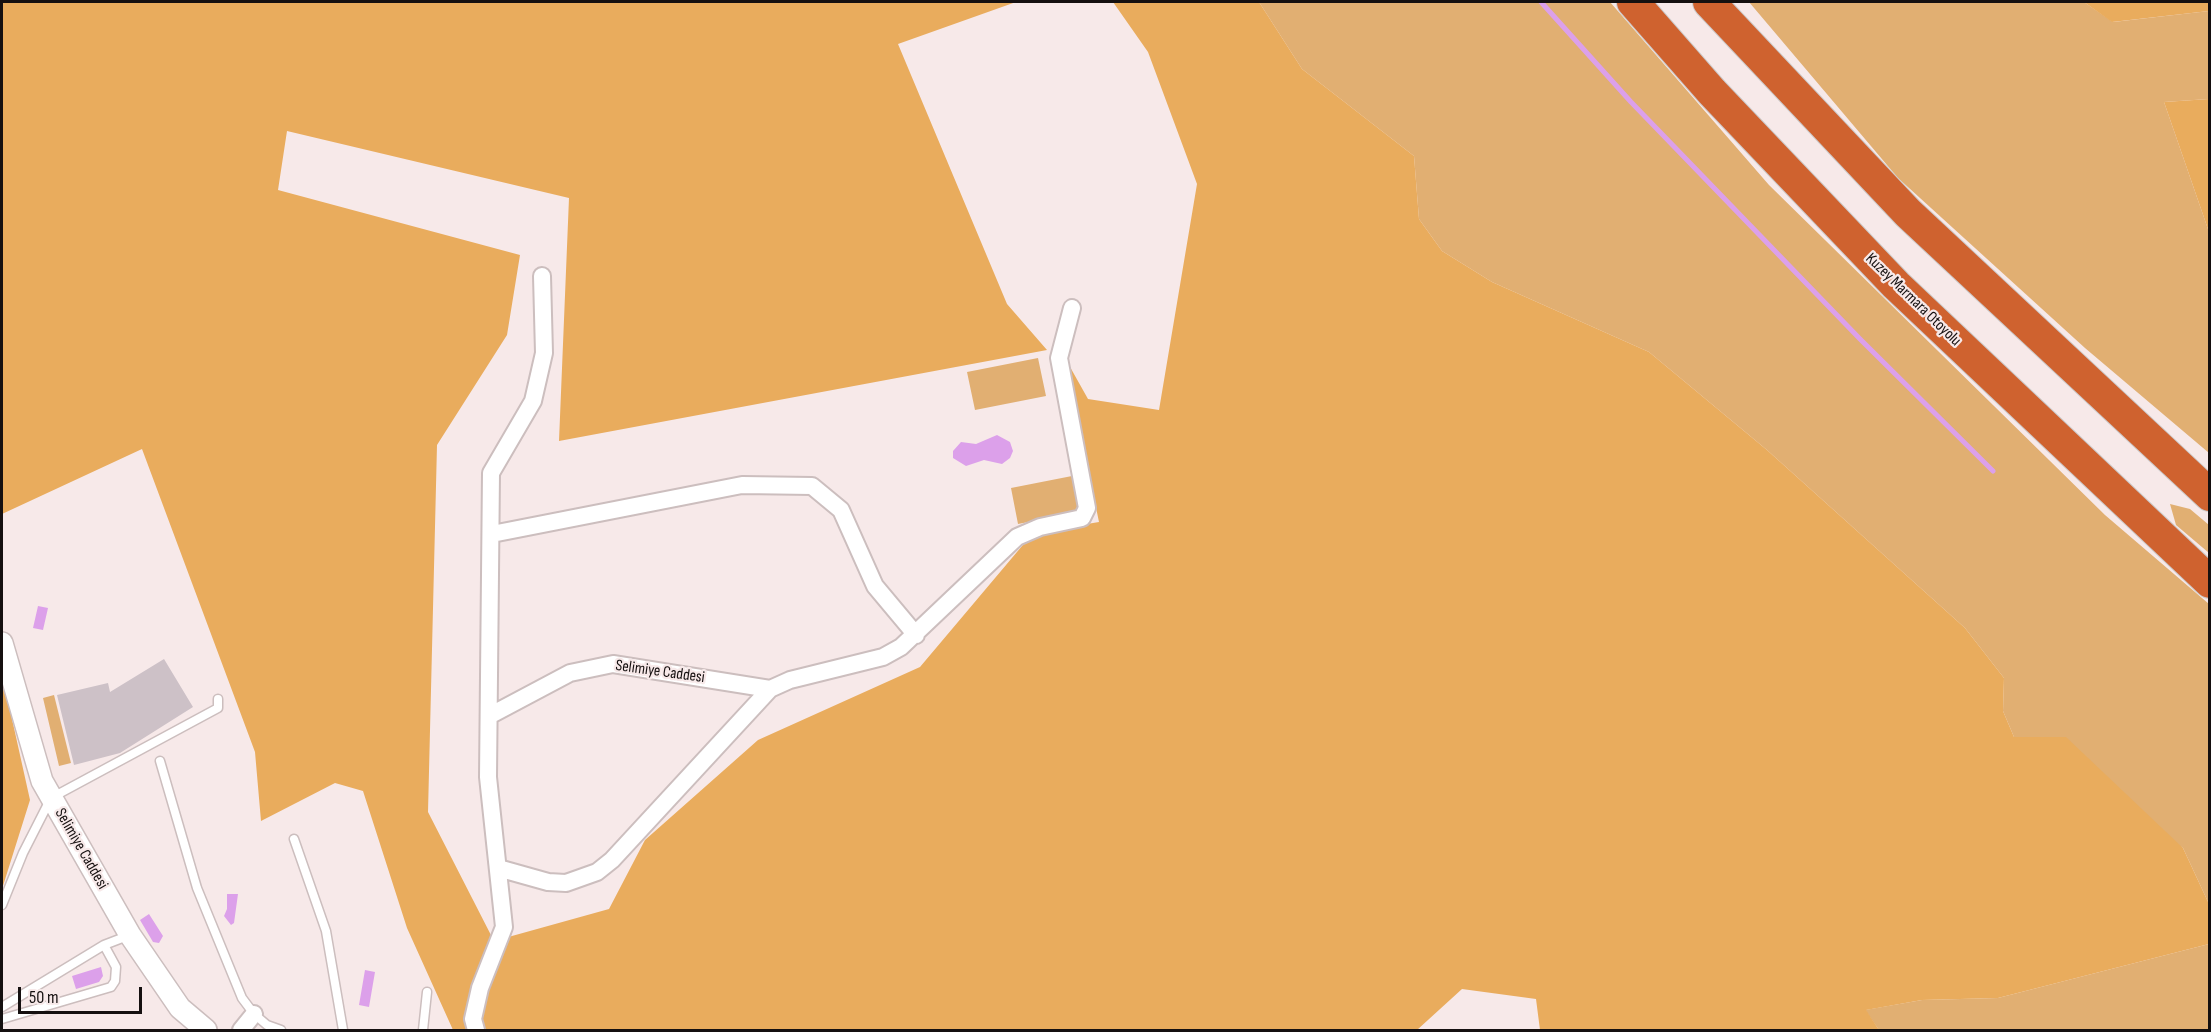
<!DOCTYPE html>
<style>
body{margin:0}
#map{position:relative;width:2211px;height:1032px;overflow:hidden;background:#f7e9e9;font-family:"Sofia Sans Condensed",sans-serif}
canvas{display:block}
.frame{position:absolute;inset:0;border:3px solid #151010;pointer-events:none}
.scale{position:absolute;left:18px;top:987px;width:124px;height:27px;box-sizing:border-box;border:3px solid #151010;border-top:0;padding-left:8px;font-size:18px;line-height:21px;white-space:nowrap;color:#151010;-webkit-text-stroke:4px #f7e9e9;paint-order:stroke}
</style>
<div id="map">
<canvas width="2211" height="1032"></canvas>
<div class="frame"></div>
<div class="scale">50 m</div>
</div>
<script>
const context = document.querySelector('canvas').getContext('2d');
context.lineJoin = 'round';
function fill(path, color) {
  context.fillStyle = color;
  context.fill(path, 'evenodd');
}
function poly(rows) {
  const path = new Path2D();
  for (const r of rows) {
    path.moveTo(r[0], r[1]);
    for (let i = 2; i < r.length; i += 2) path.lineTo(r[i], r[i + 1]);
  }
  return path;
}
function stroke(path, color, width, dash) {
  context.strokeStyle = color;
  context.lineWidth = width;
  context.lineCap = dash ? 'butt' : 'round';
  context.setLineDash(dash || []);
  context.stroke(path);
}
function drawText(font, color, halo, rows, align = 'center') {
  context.font = font + ' "Sofia Sans Condensed",sans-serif';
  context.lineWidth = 4.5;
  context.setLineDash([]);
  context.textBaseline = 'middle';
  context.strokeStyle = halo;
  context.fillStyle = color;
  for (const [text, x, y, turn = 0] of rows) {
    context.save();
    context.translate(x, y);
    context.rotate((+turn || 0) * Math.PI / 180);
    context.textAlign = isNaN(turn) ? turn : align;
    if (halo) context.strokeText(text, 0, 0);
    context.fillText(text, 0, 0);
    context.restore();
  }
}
const green = poly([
 [1259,2,1610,2,1769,185,2105,515,2209,604,2209,904,2183,848,2014,737,2003,711,2004,678,1965,628,1767,450,1649,352,1492,282,1442,251,1419,219,1414,156,1302,69],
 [1749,2,2084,2,2113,22,2209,11,2209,99,2164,102,2209,232,2209,453,2085,348,1898,178],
 [1038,358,1046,396,975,410,967,372],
 [1072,476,1080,512,1018,524,1011,488],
 [2170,504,2190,509,2209,525,2209,553,2176,525],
 [54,695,71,763,59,766,43,698],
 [2209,944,2209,1030,1879,1030,1865,1010,1922,1000,1998,998]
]);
const forest = poly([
 [2,2,1016,2,898,44,1007,304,1047,350,559,441,569,198,287,131,278,190,520,255,507,335,437,445,428,812,494,941,609,909,645,840,758,740,920,667,1033,533,1099,522,1065,358,1088,399,1159,410,1197,184,1148,52,1113,2,1259,2,1302,69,1414,156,1419,219,1442,251,1492,282,1649,352,1767,450,1965,628,2004,678,2003,711,2014,737,2066,737,2183,848,2209,904,2209,944,1998,998,1922,1000,1866,1010,1879,1030,1540,1030,1536,999,1462,989,1417,1030,453,1030,407,928,363,791,335,783,261,821,255,752,142,449,2,514],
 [2084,2,2209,2,2209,11,2112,22],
 [2209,99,2210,99,2209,232,2164,102],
 [2,674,30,800,2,889]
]);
const water = poly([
 [997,435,1010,442,1013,451,1010,458,1002,464,984,460,966,466,953,458,953,451,961,442,976,444],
 [38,606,48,608,43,630,33,628],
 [227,894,238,894,234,923,231,925,224,916,227,909],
 [149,914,163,936,159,943,153,942,140,920],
 [101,967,103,976,99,982,76,989,72,976],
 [365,970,375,972,369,1007,359,1005]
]);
const stream = poly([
 [1541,2,1631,102,1860,339,1993,471]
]);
const building = poly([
 [164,659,193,707,120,753,74,765,57,695,108,683,110,692]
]);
const service = poly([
 [160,761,197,888,242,998,254,1014,267,1025,281,1030],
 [294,839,326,931,343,1030],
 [2,905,23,853,51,798,218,708,218,699],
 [2,1007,104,945,130,935],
 [2,1019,111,987,115,981,116,967,104,945],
 [423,1030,427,992]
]);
const minor = poly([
 [492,534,742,485,812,486,841,510,875,586,916,635],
 [489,716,570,673,613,664,770,689],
 [498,868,548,882,566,883,597,872,612,860,770,689,790,680,883,657,901,647,1017,537,1040,527,1082,518,1087,508,1059,358,1072,308],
 [241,1030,254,1014],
 [476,1030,473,1019,480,988,504,927,488,777,491,473,533,401,544,353,542,276]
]);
const tertiary = poly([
 [2,643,42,781,130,935,180,1008,206,1030]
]);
const motorway = poly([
 [1633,2,1712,92,1896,285,2210,582],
 [1709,2,1908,213,2210,495]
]);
const streetNames = [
 ["Kuzey Marmara Otoyolu",1913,300,44],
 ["Selimiye Caddesi",660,672,8],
 ["Selimiye Caddesi",81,849,60]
];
fill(green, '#e1af72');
fill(forest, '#e9ac5d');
fill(water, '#dca0ea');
stroke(stream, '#dca0ea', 5);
fill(building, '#cdc1c7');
stroke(service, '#ccbebe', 11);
stroke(minor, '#ccbebe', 20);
stroke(tertiary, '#ccbebe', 24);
stroke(motorway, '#cccaca', 34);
stroke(service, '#fff', 8);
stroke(minor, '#fff', 16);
stroke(tertiary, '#fff', 21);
stroke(motorway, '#cf622f', 32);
drawText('16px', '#151010', '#f7e9e9', streetNames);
</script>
